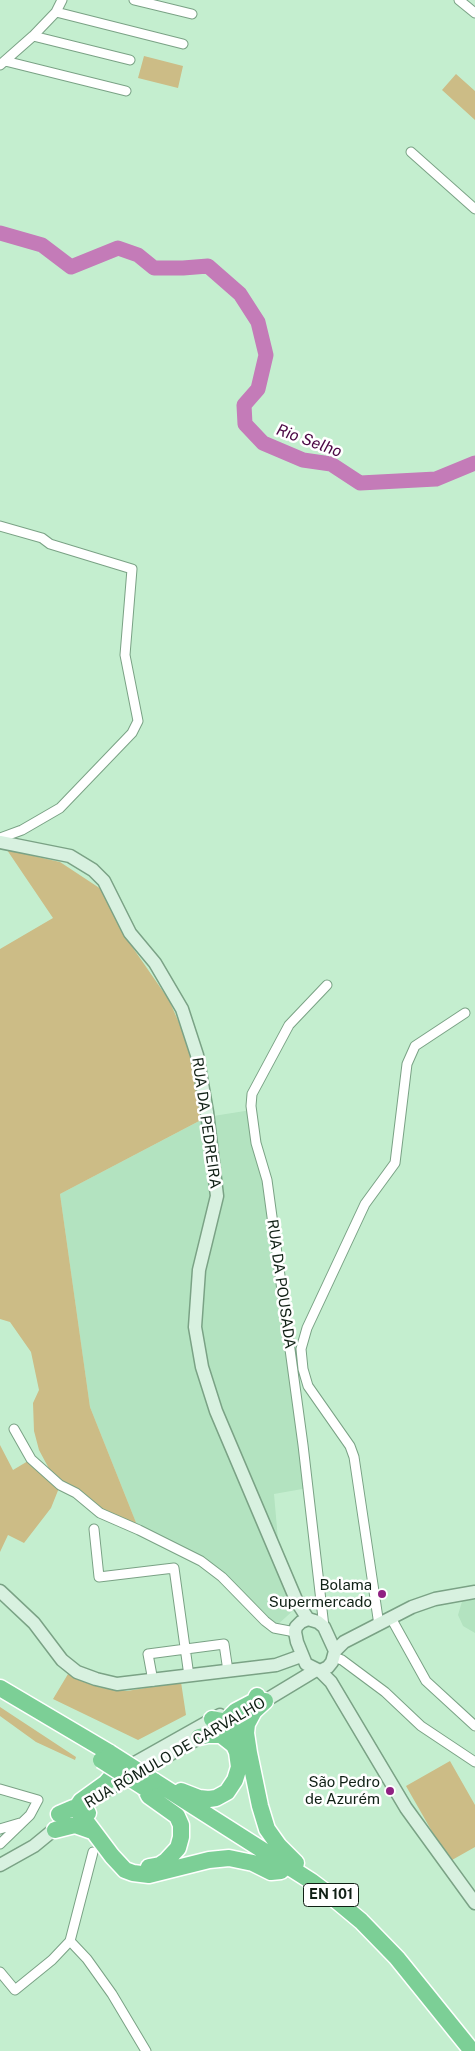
<!DOCTYPE html>
<meta charset="utf-8">
<style>
body{margin:0}
canvas{display:block;background:#c4eecf}
</style>
<canvas width="475" height="2051"></canvas>
<script>
const context = document.querySelector('canvas').getContext('2d');
context.lineJoin = 'round';
function fill(path, color) {
  context.fillStyle = color;
  context.fill(path, 'evenodd');
}
function poly(rows) {
  const path = new Path2D();
  for (const r of rows) {
    path.moveTo(r[0], r[1]);
    for (let i = 2; i < r.length; i += 2) path.lineTo(r[i], r[i + 1]);
  }
  return path;
}
function stroke(path, color, width, dash) {
  context.strokeStyle = color;
  context.lineWidth = width;
  context.lineCap = dash ? 'butt' : 'round';
  context.setLineDash(dash || []);
  context.stroke(path);
}
function drawText(font, color, halo, rows, align = 'center') {
  context.font = font + ' "Public Sans",sans-serif';
  context.lineWidth = 5;
  context.setLineDash([]);
  context.textBaseline = 'middle';
  context.strokeStyle = halo;
  context.fillStyle = color;
  for (const [text, x, y, turn = 0] of rows) {
    context.save();
    context.translate(x, y);
    context.rotate((+turn || 0) * Math.PI / 180);
    context.textAlign = isNaN(turn) ? turn : align;
    if (halo) context.strokeText(text, 0, 0);
    context.fillText(text, 0, 0);
    context.restore();
  }
}
const built = poly([
 [251,1110,308,1488,274,1494,280,1562,298,1606,274,1628,222,1577,139,1530,90,1407,60,1194,207,1117],
 [475,1597,475,1633,463,1626,458,1615,463,1598]
]);
const green = poly([
 [144,56,183,66,178,88,138,78],
 [456,74,475,91,475,120,442,90],
 [7,850,60,862,101,889,133,948,169,1000,187,1041,203,1119,60,1194,90,1407,139,1530,110,1516,54,1478,39,1450,34,1431,33,1403,39,1390,31,1352,10,1322,0,1319,0,949,53,918],
 [0,1445,13,1470,28,1461,59,1488,51,1508,24,1543,8,1535,0,1552],
 [68,1674,81,1681,102,1688,127,1691,181,1682,186,1715,138,1740,53,1699],
 [0,1707,76,1757,75,1760,36,1742,0,1716],
 [450,1761,475,1805,475,1847,452,1860,438,1842,406,1786]
]);
const river = poly([
 [0,233,42,245,71,267,118,248,138,255,154,268,183,268,208,266,240,294,258,322,266,355,258,389,244,405,245,424,263,443,303,460,331,464,360,483,436,479,475,463]
]);
const street = poly([
 [134,0,192,14],
 [459,0,475,13],
 [56,12,183,44],
 [33,36,130,60],
 [5,61,126,91],
 [0,65,33,36,56,12,62,0],
 [411,152,475,209],
 [0,526,42,538,50,544,132,569,125,655,138,721,132,733,60,808,22,830,0,838],
 [14,1429,31,1459,60,1485,76,1493,100,1513,139,1530,201,1561,222,1577,265,1621,274,1628,295,1632],
 [94,1529,99,1577,174,1568,189,1676],
 [391,1618,426,1681,475,1726],
 [379,1625,354,1457,350,1446,308,1386,303,1369,301,1349,307,1328,365,1204,395,1163,407,1064,415,1046,465,1013],
 [324,1627,303,1445,267,1180,256,1143,251,1106,252,1094,289,1025,327,985],
 [334,1657,342,1660,385,1692,421,1726,475,1762],
 [153,1681,148,1654,224,1644,228,1671],
 [0,1789,38,1800,30,1815,0,1844],
 [0,1829,20,1823],
 [70,1941,87,1959,112,1994,146,2051],
 [0,1972,15,1990,52,1960,70,1941,93,1852]
]);
const secondary = poly([
 [0,842,70,856,93,870,104,881,130,933,155,963,182,1009,197,1055,207,1112,217,1196,199,1270,195,1327,202,1367,216,1411,297,1602,308,1619],
 [0,1591,34,1623,62,1660,77,1672,96,1679,117,1684,276,1665,301,1656],
 [308,1619,318,1622,324,1627,335,1651,332,1662,328,1667,320,1671,306,1664,297,1642,295,1632,296,1627,301,1622,308,1619],
 [335,1651,344,1642,412,1607,435,1599,475,1592],
 [320,1671,331,1682,406,1808,475,1903],
 [258,1705,316,1670],
 [124,1769,220,1715],
 [101,1793,206,1734],
 [0,1865,34,1846,62,1823]
]);
const highway = poly([
 [0,1688,110,1753],
 [265,1701,254,1711,247,1724,246,1733,249,1753,260,1806,267,1829,279,1846,296,1863],
 [212,1719,228,1722,235,1729],
 [199,1737,208,1735,221,1735,235,1746],
 [112,1776,106,1783,81,1801,79,1804,79,1812,112,1856,125,1870,133,1873,149,1875,209,1860,229,1858,253,1863,271,1872,281,1871],
 [154,1781,311,1881,331,1896,361,1921,397,1958,472,2051],
 [145,1788,149,1796,177,1816,181,1825,181,1837,178,1848,166,1861,160,1865,149,1867],
 [181,1791,199,1798,209,1799,216,1798,227,1792,235,1780,239,1767,237,1752,227,1730,228,1719,236,1711,255,1701,257,1696],
 [59,1814,73,1808,83,1809,88,1813],
 [55,1830,75,1825,92,1831]
]);
const highwayBridge = poly([
 [110,1753,154,1781],
 [101,1760,145,1788]
]);
const markers = [
 [382,1594,5,"#8f2082"],
 [390,1791,5,"#8f2082"]
];
const shields = [
 [331,1895,55]
];
const shieldNames = [
 ["EN 101",331,1895]
];
const streetNames = [
 ["RUA DA PEDREIRA",206,1123,82],
 ["RUA DA POUSADA",281,1284,82],
 ["RUA RÓMULO DE CARVALHO",175,1753,-30]
];
const poiNames = [
 ["Bolama",372,1585],
 ["Supermercado",372,1602],
 ["São Pedro",380,1782],
 ["de Azurém",380,1799]
];
const waterNames = [
 ["Rio Selho",309,441,20]
];
fill(built, '#b3e3c0');
fill(green, '#ccbc86');
stroke(river, '#c47bb8', 15);
stroke(street, '#7aa285', 11);
stroke(secondary, '#7aa285', 15);
stroke(highway, '#fff', 19);
stroke(street, '#fff', 9);
stroke(secondary, '#d8f1e0', 12);
stroke(highway, '#7ccf96', 16);
stroke(highwayBridge, '#fff', 19, []);
stroke(highwayBridge, '#7ccf96', 16);
for (const [x, y, r, color] of markers) {
  const dot = new Path2D();
  dot.arc(x, y, r, 0, 2 * Math.PI);
  context.fillStyle = color;
  context.fill(dot);
  stroke(dot, '#fff', 2);
}
for (const [x, y, w] of shields) {
  const box = new Path2D();
  box.roundRect(x - w / 2, y - 11.5, w, 23, 4);
  context.fillStyle = '#fff';
  context.fill(box);
  stroke(box, '#102015', 1);
}
drawText('bold 14px', '#102015', null, shieldNames);
drawText('15px', '#102015', '#fff', streetNames);
drawText('15px', '#102015', '#fff', poiNames, 'right');
drawText('italic 16px', '#4b0744', '#fff', waterNames);
</script>
